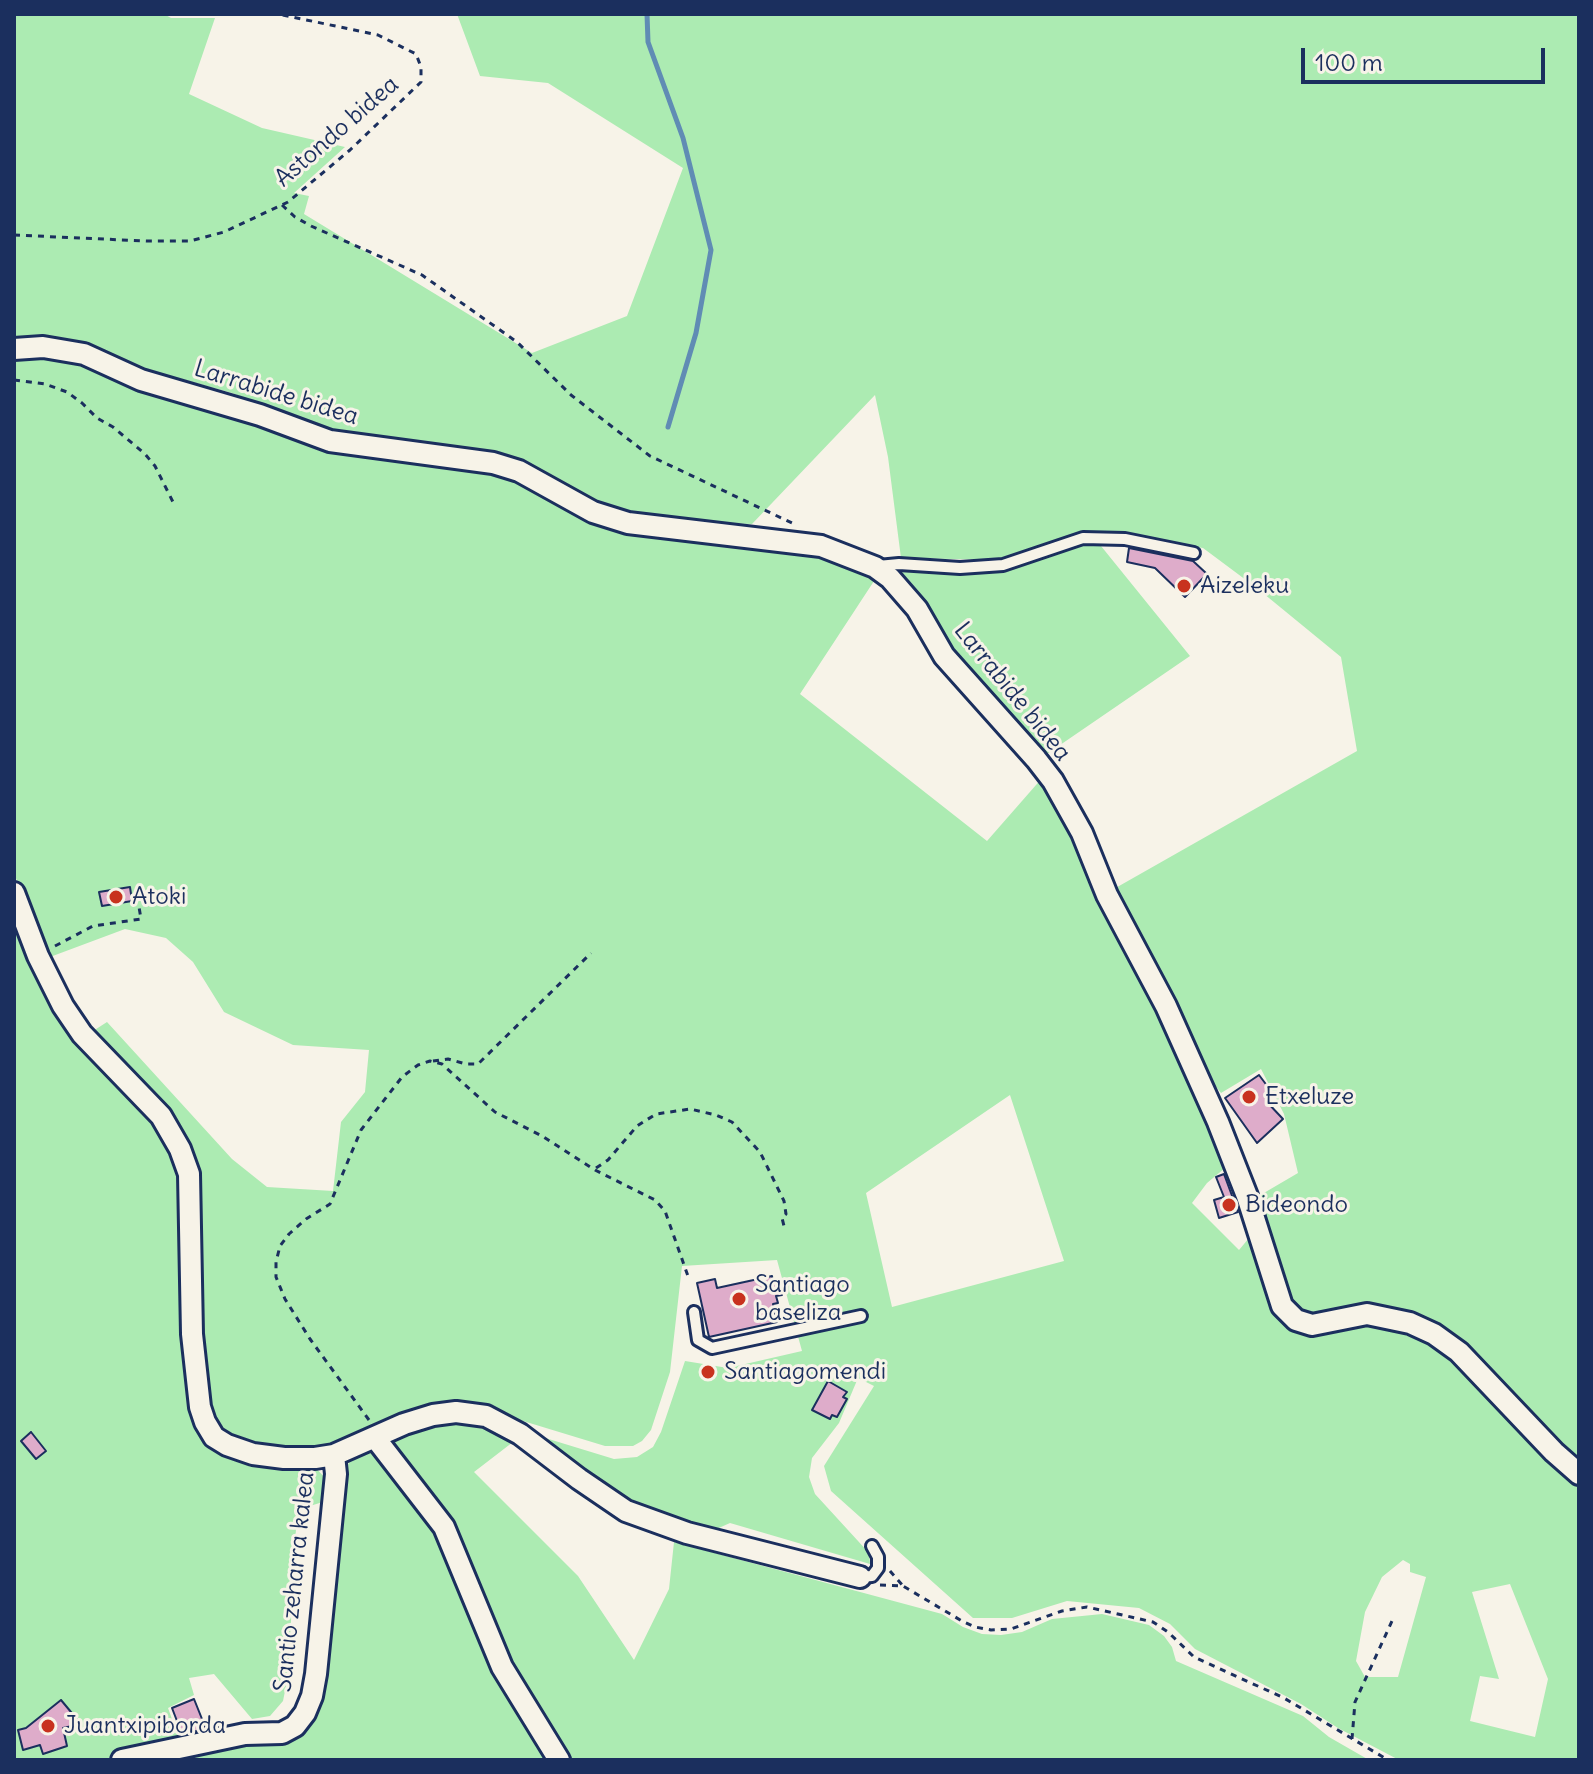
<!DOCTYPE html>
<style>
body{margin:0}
#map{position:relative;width:1593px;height:1774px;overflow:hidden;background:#f7f3e8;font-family:Delius,sans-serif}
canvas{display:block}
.frame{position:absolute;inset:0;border:16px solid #1b2f5e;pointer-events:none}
.scale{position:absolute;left:1301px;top:48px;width:244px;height:36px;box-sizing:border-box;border:4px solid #1b2f5e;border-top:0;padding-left:10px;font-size:24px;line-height:28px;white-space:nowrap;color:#1b2f5e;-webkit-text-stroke:6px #f7f3e8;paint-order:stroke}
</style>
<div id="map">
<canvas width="1593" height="1774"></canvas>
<div class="frame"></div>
<div class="scale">100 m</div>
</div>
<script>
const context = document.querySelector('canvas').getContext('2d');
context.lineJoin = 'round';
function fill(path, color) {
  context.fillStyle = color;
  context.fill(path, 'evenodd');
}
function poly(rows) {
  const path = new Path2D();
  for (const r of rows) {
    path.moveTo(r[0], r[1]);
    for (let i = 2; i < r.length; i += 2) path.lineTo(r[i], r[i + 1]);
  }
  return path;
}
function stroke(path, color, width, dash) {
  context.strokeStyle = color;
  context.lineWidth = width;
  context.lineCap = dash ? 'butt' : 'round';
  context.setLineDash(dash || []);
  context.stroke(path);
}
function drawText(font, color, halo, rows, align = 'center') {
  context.font = font + ' Delius,sans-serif';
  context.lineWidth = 6;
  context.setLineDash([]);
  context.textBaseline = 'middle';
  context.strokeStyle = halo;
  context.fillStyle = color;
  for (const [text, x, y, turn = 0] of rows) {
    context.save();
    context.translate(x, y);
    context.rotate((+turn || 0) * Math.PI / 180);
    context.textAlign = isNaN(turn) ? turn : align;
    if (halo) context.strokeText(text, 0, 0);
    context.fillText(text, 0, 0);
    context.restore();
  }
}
const green = poly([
 [14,14,164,14,171,18,215,18,189,94,262,128,345,147,294,193,309,196,304,214,532,353,627,316,683,168,548,83,480,76,457,14,1579,14,1579,1760,1399,1760,1338,1728,1301,1704,1195,1649,1170,1624,1139,1608,1067,1601,1012,1618,973,1618,831,1491,824,1466,874,1386,858,1378,839,1423,812,1458,809,1477,815,1494,869,1553,870,1564,730,1523,712,1531,677,1524,632,1507,529,1433,614,1459,637,1457,653,1447,661,1432,685,1361,728,1368,802,1351,777,1260,682,1266,670,1372,651,1430,642,1441,633,1446,605,1446,487,1410,459,1407,435,1409,400,1421,344,1447,315,1454,285,1453,252,1447,231,1439,217,1430,208,1417,200,1331,202,1232,187,1221,188,1331,199,1416,211,1438,224,1448,268,1460,314,1466,327,1480,326,1501,297,1510,288,1676,283,1701,270,1716,252,1719,214,1674,189,1678,194,1695,168,1708,180,1741,101,1760,14,1760,14,922,32,971,69,1030,90,1033,107,1022,232,1159,267,1187,333,1191,341,1122,365,1092,369,1050,293,1045,224,1012,193,962,166,938,125,929,50,957,35,928,14,873,14,354,68,355,99,365,137,384,289,429,317,446,491,467,520,476,571,506,602,521,635,530,743,540,823,553,850,561,876,578,800,694,987,841,1043,777,1063,808,1102,896,1167,1017,1231,1163,1207,1183,1192,1203,1239,1250,1254,1232,1278,1308,1286,1320,1293,1304,1278,1275,1257,1197,1298,1173,1284,1114,1261,1069,1221,1093,1202,1069,1112,890,1357,751,1341,657,1258,589,1203,548,1103,533,1081,532,1003,560,901,558,888,457,875,395,752,524,666,522,596,504,517,459,336,434,232,393,29,337,14,340,14,240,16,239,14,228],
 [1010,1095,1064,1261,892,1307,866,1193],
 [1403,1560,1410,1564,1410,1572,1426,1577,1398,1677,1365,1677,1356,1661,1365,1612,1382,1577],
 [1510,1584,1548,1679,1535,1737,1470,1721,1480,1676,1499,1679,1472,1592],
 [1085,542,1101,546,1190,656,1044,756,951,653,898,576,904,569,1002,571],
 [457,1418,484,1424,513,1442,474,1472,578,1576,634,1660,669,1589,674,1542,942,1614,963,1627,982,1634,1001,1635,1022,1632,1052,1619,1102,1614,1149,1625,1164,1636,1172,1647,1176,1661,1303,1716,1329,1737,1369,1760,151,1760,296,1732,345,1470,352,1457,399,1434]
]);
const stream = poly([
 [647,14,648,42,683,138,711,250,696,333,668,427]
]);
const building = poly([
 [1129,548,1193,561,1207,574,1185,597,1155,568,1127,562,1129,548],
 [130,887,132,901,102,906,99,892,130,887],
 [1259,1075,1274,1095,1266,1101,1283,1119,1257,1143,1225,1098,1259,1075],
 [1224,1174,1238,1212,1219,1218,1214,1200,1224,1197,1216,1177,1224,1174],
 [772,1276,773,1283,779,1282,782,1295,776,1296,778,1303,773,1304,777,1322,709,1337,697,1283,715,1279,717,1288,772,1276],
 [828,1381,847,1392,843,1397,847,1399,837,1417,832,1415,830,1419,812,1410,828,1381],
 [31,1432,46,1451,36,1459,21,1441,31,1432],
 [194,1699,206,1729,182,1734,172,1708,194,1699],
 [61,1700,81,1724,63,1728,67,1746,43,1754,40,1745,23,1750,18,1730,26,1728,61,1700]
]);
const path = poly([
 [282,205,295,217,311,226,422,275,517,342,571,395,650,456,792,523],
 [14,235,146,241,190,241,224,232,288,202,350,150,421,82,421,67,416,54,378,35,278,14],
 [14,380,45,384,67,392,82,403,97,418,113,427,145,454,155,466,174,504],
 [55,946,93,926,141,919,139,907],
 [433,1061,448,1059,466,1064,478,1064,591,953],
 [596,1168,608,1160,637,1126,656,1114,690,1109,716,1115,732,1122,760,1152,784,1201,786,1214,782,1218,785,1230],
 [369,1420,310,1339,285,1299,276,1277,276,1262,280,1246,289,1234,306,1219,330,1204,361,1130,402,1077,418,1065,430,1061,442,1064,495,1112,542,1136,595,1170,655,1200,665,1211,689,1279],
 [890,1571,903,1586],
 [880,1585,903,1586,962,1621,975,1627,991,1630,1011,1629,1062,1611,1087,1607,1153,1622,1168,1632,1194,1657,1284,1698,1388,1760],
 [1352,1739,1355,1702,1392,1621]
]);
const lane = poly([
 [878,566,899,564,960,568,1003,565,1083,538,1125,539,1194,553],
 [694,1312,698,1340,712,1348,861,1316],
 [860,1577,872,1576,878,1568,878,1557,872,1546]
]);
const street = poly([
 [14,349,43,347,84,354,141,380,260,415,330,441,493,463,519,471,593,512,628,523,821,546,875,567,890,578,917,609,944,656,1036,759,1053,781,1082,833,1107,895,1166,1006,1218,1122,1247,1196,1282,1306,1296,1320,1312,1325,1367,1314,1410,1323,1434,1334,1459,1352,1554,1452,1579,1474],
 [14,893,38,956,63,1006,82,1034,161,1116,180,1149,189,1174,192,1334,200,1407,205,1422,214,1437,227,1445,253,1454,284,1458,315,1458,334,1455,404,1424,433,1415,456,1412,486,1416,520,1434,579,1479,626,1511,687,1533,860,1577],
 [376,1439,444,1527,502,1667,559,1760],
 [122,1760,245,1734,282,1733,295,1726,305,1713,312,1696,316,1674,336,1474,334,1455]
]);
const markers = [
 [1184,586,8,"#c8321e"],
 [116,897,8,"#c8321e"],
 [1249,1097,8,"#c8321e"],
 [1229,1205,8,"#c8321e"],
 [739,1299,8,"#c8321e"],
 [708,1372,8,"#c8321e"],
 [48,1726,8,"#c8321e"]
];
const streetNames = [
 ["Astondo bidea",337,132,-41],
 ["Larrabide bidea",276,393,17],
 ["Larrabide bidea",1012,692,51],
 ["Santio zeharra kalea",295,1582,-84]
];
const poiNames = [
 ["Aizeleku",1200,586],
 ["Atoki",132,897],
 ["Etxeluze",1265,1097],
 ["Bideondo",1245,1205],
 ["Santiago",755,1285],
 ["baseliza",755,1313],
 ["Santiagomendi",724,1372],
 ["Juantxipiborda",64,1726]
];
fill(green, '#acebb2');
stroke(stream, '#608cb4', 5);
fill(building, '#deacca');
stroke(building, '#1b2f5e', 2);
stroke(lane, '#1b2f5e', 16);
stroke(street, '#1b2f5e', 26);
stroke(path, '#1b2f5e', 3, [6, 6]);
stroke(lane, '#f7f3e8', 10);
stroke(street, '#f7f3e8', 20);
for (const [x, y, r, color] of markers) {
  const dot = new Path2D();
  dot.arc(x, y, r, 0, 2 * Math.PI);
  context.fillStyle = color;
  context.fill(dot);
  stroke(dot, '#f7f3e8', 3);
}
drawText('24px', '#1b2f5e', '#f7f3e8', streetNames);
drawText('24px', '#1b2f5e', '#f7f3e8', poiNames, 'left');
</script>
